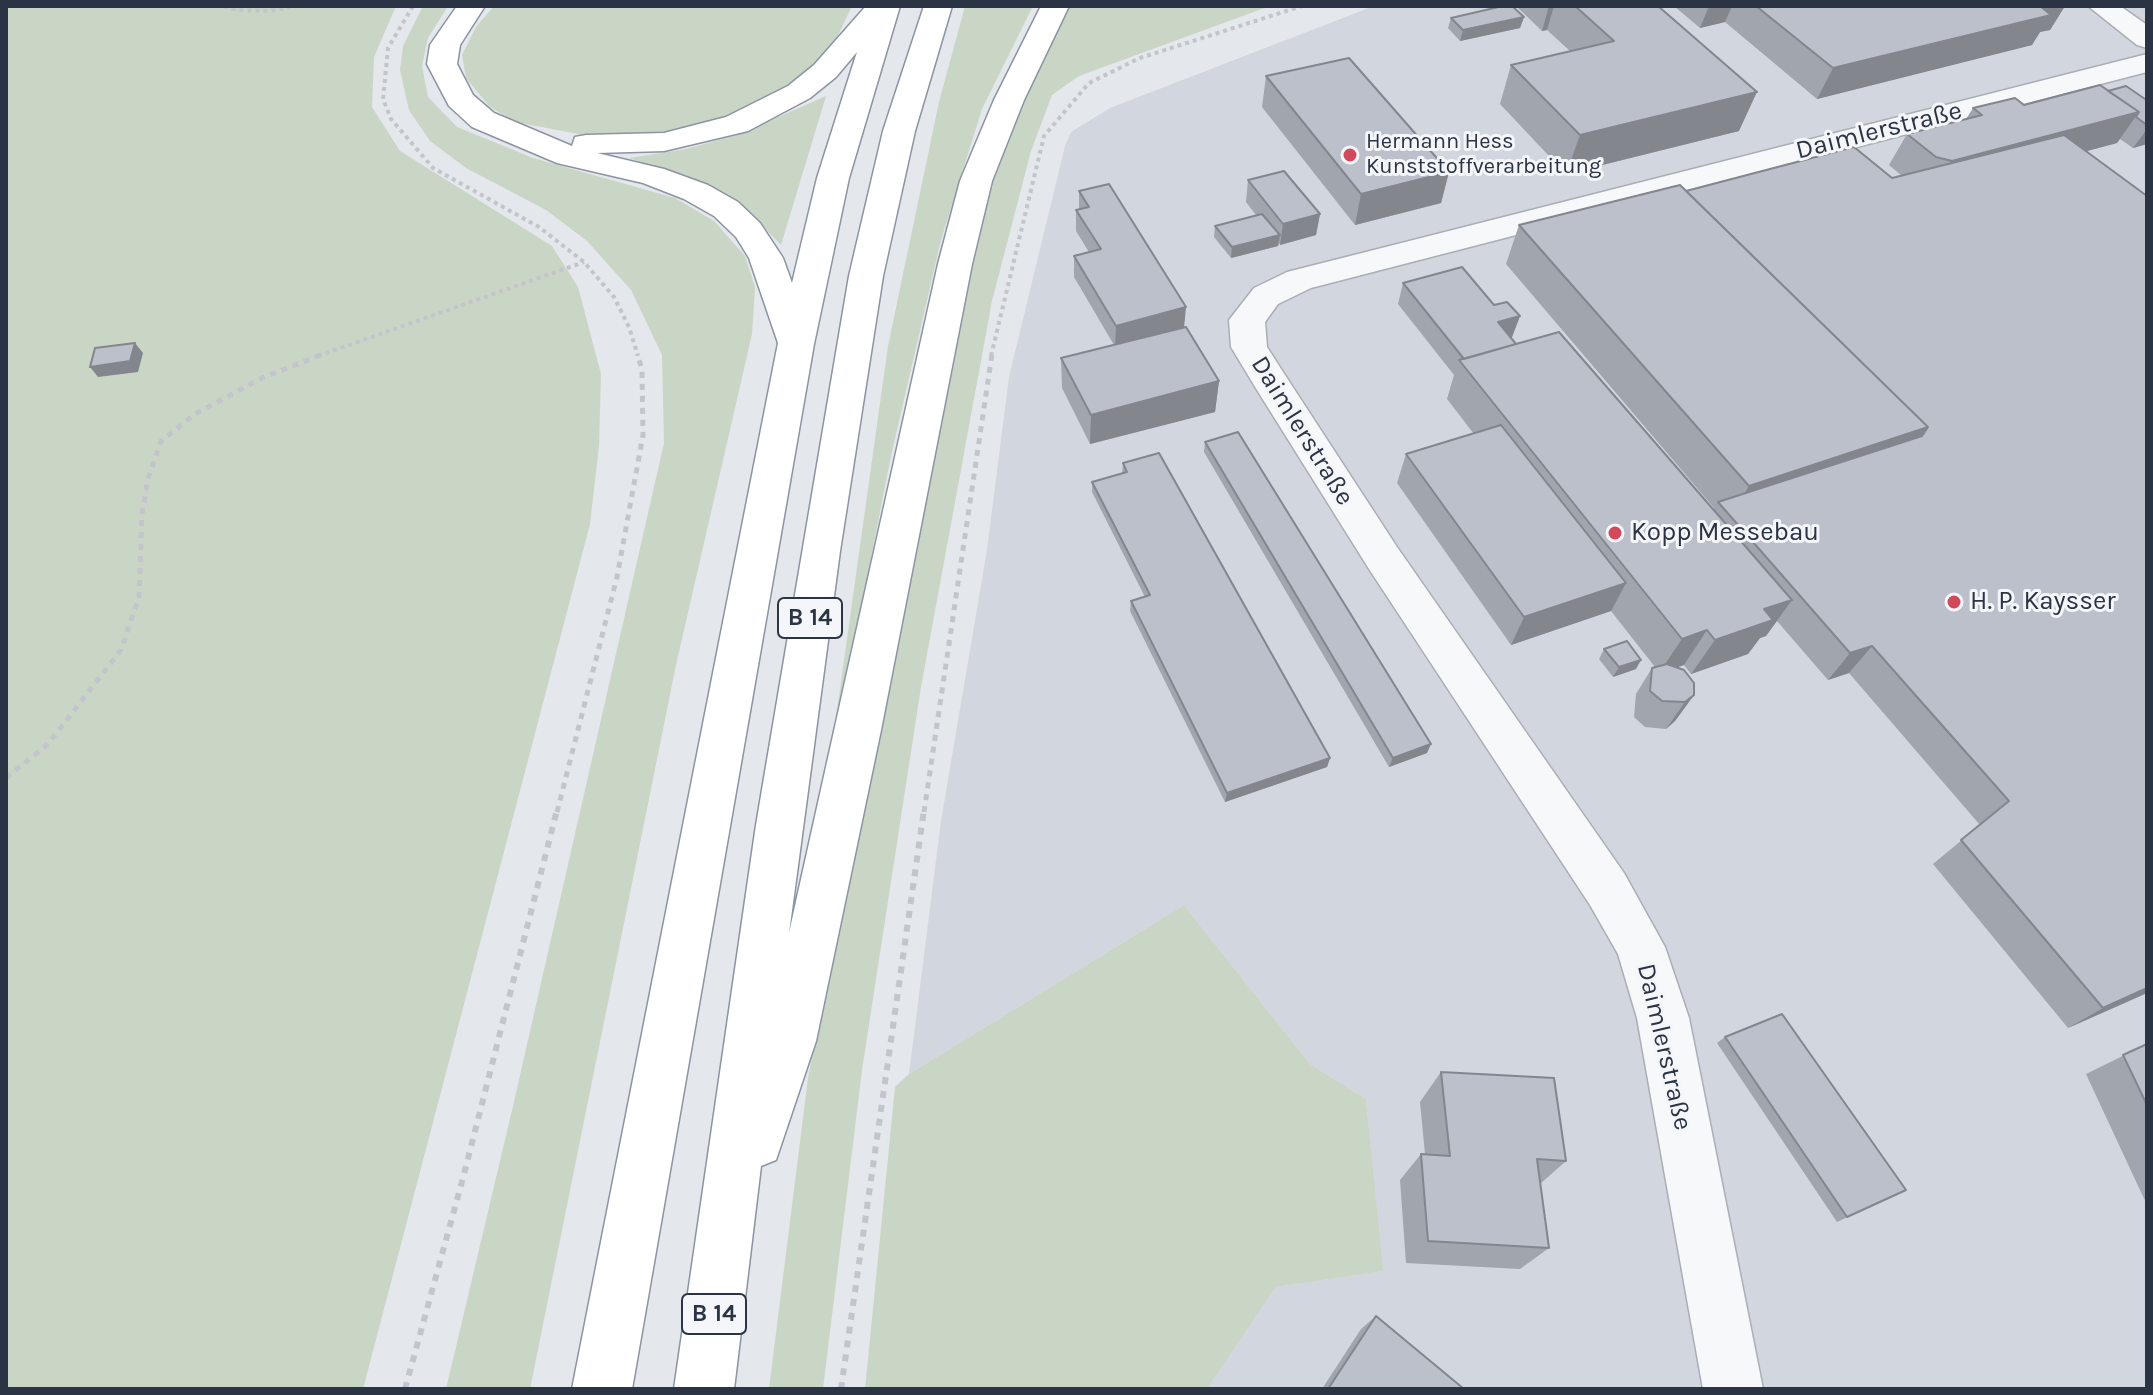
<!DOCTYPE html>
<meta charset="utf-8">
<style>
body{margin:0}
#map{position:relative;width:2153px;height:1395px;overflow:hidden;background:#e4e7ec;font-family:Karla,sans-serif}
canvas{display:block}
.frame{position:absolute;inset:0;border:8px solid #2b3445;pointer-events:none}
</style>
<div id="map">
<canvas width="2153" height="1395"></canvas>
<div class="frame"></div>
</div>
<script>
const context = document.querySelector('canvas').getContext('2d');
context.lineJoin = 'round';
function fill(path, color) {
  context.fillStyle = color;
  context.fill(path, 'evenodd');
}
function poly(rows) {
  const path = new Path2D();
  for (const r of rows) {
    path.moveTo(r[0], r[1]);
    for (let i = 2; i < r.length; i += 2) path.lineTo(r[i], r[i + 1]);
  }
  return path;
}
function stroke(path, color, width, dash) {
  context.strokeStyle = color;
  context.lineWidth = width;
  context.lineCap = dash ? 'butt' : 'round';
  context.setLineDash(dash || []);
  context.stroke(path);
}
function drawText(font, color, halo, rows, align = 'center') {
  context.font = font + ' Karla,sans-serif';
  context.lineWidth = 6;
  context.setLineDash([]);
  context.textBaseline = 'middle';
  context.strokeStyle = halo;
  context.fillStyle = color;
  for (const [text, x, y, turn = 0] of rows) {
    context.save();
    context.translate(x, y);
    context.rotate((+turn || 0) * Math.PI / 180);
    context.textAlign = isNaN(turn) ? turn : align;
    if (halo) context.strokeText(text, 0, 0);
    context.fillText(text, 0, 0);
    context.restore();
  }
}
const built = poly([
 [1374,6,2147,6,2147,1389,1207,1389,1276,1287,1382,1271,1366,1099,1310,1064,1184,905,909,1074,941,821,987,550,1009,377,1065,146,1071,132,1110,108]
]);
const green = poly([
 [6,6,396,6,374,57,372,107,400,151,552,246,578,287,601,374,599,446,590,524,363,1389,6,1389],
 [423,6,448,6,428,38,422,66,428,97,457,127,533,158,675,198,714,221,745,256,755,287,752,334,676,665,530,1389,446,1389,513,1106,664,443,662,355,631,290,587,241,546,210,466,168,430,141,409,110,400,70,403,46],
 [494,6,852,6,833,46,815,69,787,91,753,109,686,131,594,137,515,122,489,106,466,78,462,55,476,27],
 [965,6,1033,6,982,109,941,240,891,456,827,782,888,346,939,102],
 [1068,6,1270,6,1079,76,1052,95,1031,151,992,301,921,687,862,1070,823,1389,769,1389,808,1078,962,300,1000,151],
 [826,96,781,245,744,207,708,185,629,158,686,149,740,134],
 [1184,905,1310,1064,1366,1099,1383,1271,1276,1287,1207,1389,865,1389,895,1087,909,1074]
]);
const pathFar2 = poly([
 [224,6,237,10,269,11,298,6],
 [413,6,388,48,383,99,391,119,433,168,539,227,584,262,614,297,629,327,638,356],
 [318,356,584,262],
 [991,356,1044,136,1089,83,1140,58,1302,6]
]);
const pathFar1 = poly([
 [6,778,48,744,121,650,139,597,142,513,148,479,161,441,195,414,262,378,323,354],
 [557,812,617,577,643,435,642,369,637,354],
 [924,812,992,354]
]);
const path = poly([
 [405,1389,463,1178,557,810],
 [841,1389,924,810]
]);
const street = poly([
 [2088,6,2120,6,2147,25,2147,48,2137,45,2088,6],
 [2147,54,2147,72,1311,288,1278,304,1265,322,1267,347,1283,372,1397,547,1624,873,1665,947,1689,1018,1763,1389,1703,1389,1637,1018,1618,954,1590,905,1369,569,1257,390,1231,347,1229,320,1254,288,1287,272,2147,54]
]);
const highway = poly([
 [457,6,485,6,460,45,457,64,473,95,494,113,572,146,575,137,586,135,664,133,726,117,788,86,814,65,866,6,900,6,849,178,814,344,632,1389,572,1389,778,343,749,258,736,237,714,216,684,199,643,183,557,163,472,127,449,106,427,64,430,45,457,6],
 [857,52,817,178,792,283,783,258,760,223,738,202,708,185,664,169,597,153,664,151,748,131,810,98,836,77,857,52],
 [924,6,952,6,915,131,883,276,840,551,789,933,938,264,960,181,994,100,1041,6,1069,6,1024,100,992,181,972,264,881,730,816,1041,776,1160,761,1166,734,1389,674,1389,756,825,849,276,883,131,924,6]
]);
const wall = poly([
 [1516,6,1658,6,1739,131,1566,174,1500,104,1511,65,1570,51,1547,30,1542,31],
 [1674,6,2065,6,2050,30,2040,32,2032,45,1817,99,1725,22,1700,28],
 [1524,17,1520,28,1460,41,1448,28,1451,18],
 [1266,76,1449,172,1441,203,1355,225,1262,107],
 [2108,91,2147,99,2147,144,2133,148,2120,139,2117,143,2087,151,2147,993,2068,1028,1933,864,1980,825,1849,673,1828,680,1777,621,1766,636,1760,638,1748,654,1691,674,1684,665,1676,668,1694,695,1675,721,1666,729,1645,727,1634,717,1636,694,1652,668,1655,667,1611,611,1511,645,1397,483,1406,454,1474,434,1447,399,1454,375,1398,304,1403,283,1494,305,1520,316,1512,337,1511,338,1516,344,1713,510,1714,508,1506,264,1519,225,1686,191,1892,178,1902,176,1889,165,1907,134,1966,119,1973,108,2024,105],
 [1248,180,1320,214,1316,235,1280,245,1279,243,1278,246,1231,258,1214,237,1215,226,1256,215,1246,202],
 [1079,191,1184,327,1219,381,1215,412,1090,444,1062,388,1061,358,1114,345,1074,277,1074,256,1089,252,1076,231,1076,210,1079,210],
 [1205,442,1427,753,1389,767,1204,452],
 [1123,463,1330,758,1327,767,1225,802,1130,611,1131,601,1145,597,1092,492,1092,482,1122,474],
 [1604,649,1636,669,1613,677,1599,659],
 [1725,1037,1906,1190,1837,1222,1717,1043],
 [2147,1044,2147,1205,2086,1074],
 [1441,1072,1566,1161,1540,1184,1549,1248,1520,1269,1406,1263,1400,1180,1421,1154,1425,1154,1420,1102],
 [1376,1316,1464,1389,1322,1389,1361,1329]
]);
const shadedWall = poly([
 [1549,6,1554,6,1547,30,1542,31],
 [1709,6,1732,6,1725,22,1700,28],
 [2040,6,2065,6,2050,30,2040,32,2032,45,1817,99,1833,68],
 [1524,17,1520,28,1460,41,1463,30],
 [1757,92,1739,131,1566,174,1580,135],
 [2139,112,2117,143,1933,192,1952,161],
 [2147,129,2147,144,2133,148],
 [1449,172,1441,203,1355,225,1361,194],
 [1320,214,1316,235,1280,245,1283,224],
 [1280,235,1278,246,1231,258,1232,247],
 [1186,307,1184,328,1115,347,1116,326],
 [1520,316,1512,337,1491,343,1498,322],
 [135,343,143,353,138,372,98,377,90,367],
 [1219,381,1215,412,1090,444,1091,415],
 [1928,427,1900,465,1730,517,1749,486],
 [1626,583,1611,611,1511,645,1524,617],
 [1792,600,1766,636,1760,638,1748,654,1691,674,1715,640,1764,609],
 [1707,630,1684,665,1659,673,1682,639],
 [1872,646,1849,673,1828,680,1850,653],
 [1641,660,1636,669,1613,677,1619,667],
 [1694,695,1675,721,1666,729,1685,702],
 [1431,744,1427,753,1389,767,1393,758],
 [1330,758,1327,767,1225,802,1227,793],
 [2147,988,2147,993,2068,1028,2103,1008]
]);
const building = poly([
 [1503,6,1512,6,1524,17,1463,30,1451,18,1503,6],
 [1575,6,1658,6,1757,92,1580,135,1511,65,1614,41,1575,6],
 [1756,6,2041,6,2040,6,2051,15,1833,68,1756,6],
 [1349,58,1449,172,1361,194,1266,76,1349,58],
 [2100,85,2139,112,1952,161,1936,157,1907,134,1982,115,1973,108,2015,98,2024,105,2100,85],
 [2126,86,2145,99,2147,99,2147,125,2136,117,2139,112,2108,91,2126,86],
 [2064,135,2147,196,2147,988,2103,1008,1961,840,2009,801,1872,646,1850,653,1718,502,1922,436,1928,427,1686,191,1854,147,1892,178,2064,135],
 [1284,171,1320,214,1283,224,1248,180,1284,171],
 [1109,184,1186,307,1116,326,1074,256,1101,249,1076,210,1089,207,1079,191,1109,184],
 [1680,185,1928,427,1749,486,1519,225,1680,185],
 [1262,214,1280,235,1232,247,1215,226,1262,214],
 [1462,267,1494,305,1507,302,1520,316,1498,322,1516,344,1464,359,1403,283,1462,267],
 [1186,327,1219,381,1091,415,1061,358,1186,327],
 [1559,332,1792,600,1764,609,1773,620,1715,640,1707,630,1682,639,1459,360,1559,332],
 [135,343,130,361,90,367,95,348,135,343],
 [1501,425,1626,583,1524,617,1406,454,1501,425],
 [1238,432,1431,744,1393,758,1205,442,1238,432],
 [1159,453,1330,758,1227,793,1131,601,1150,595,1092,482,1127,472,1123,463,1159,453],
 [1627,641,1641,660,1619,667,1604,649,1627,641],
 [1667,664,1684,670,1694,683,1694,695,1685,702,1662,701,1650,691,1652,668,1667,664],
 [1782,1014,1906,1190,1847,1217,1725,1037,1782,1014],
 [2147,1044,2147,1105,2123,1055,2147,1044],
 [1441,1072,1554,1078,1566,1161,1537,1159,1549,1248,1428,1241,1421,1154,1450,1156,1441,1072],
 [1376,1316,1464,1389,1328,1389,1376,1316]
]);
const markers = [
 [1350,155,8,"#d1495b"],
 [1615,533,8,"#d1495b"],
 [1954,602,8,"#d1495b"]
];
const farPoinames = [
 ["Hermann Hess",1366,142],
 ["Kunststoffverarbeitung",1366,167]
];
const shields = [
 [810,618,64],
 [714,1314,64]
];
const shieldNames = [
 ["B 14",810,618],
 ["B 14",714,1314]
];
const streetNames = [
 ["Daimlerstraße",1879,131,-14],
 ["Daimlerstraße",1302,431,58],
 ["Daimlerstraße",1664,1047,77]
];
const poiNames = [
 ["Kopp Messebau",1631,533],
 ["H. P. Kaysser",1970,602]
];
fill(built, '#d2d6de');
fill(green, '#c9d6c5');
stroke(street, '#a9aeb7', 3);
stroke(highway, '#8b94a3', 3);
stroke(pathFar2, '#c2c5cb', 4, [4, 4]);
stroke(pathFar1, '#c2c5cb', 5, [6, 6]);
stroke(path, '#c2c5cb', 6, [7, 7]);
fill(street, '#f7f8fa');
fill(highway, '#fff');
fill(wall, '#a1a5ae');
fill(shadedWall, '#83868d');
fill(building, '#bbc0ca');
stroke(building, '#83868d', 2);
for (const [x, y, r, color] of markers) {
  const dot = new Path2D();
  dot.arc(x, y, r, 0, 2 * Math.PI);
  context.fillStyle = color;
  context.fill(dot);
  stroke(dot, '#f4f6f9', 3);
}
drawText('22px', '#2b3445', '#f4f6f9', farPoinames, 'left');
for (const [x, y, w] of shields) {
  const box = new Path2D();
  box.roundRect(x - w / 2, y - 20, w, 40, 6);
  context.fillStyle = '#f4f6f9';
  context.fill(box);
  stroke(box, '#2b3445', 2);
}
drawText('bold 24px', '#2b3445', null, shieldNames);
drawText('26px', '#2b3445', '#f4f6f9', streetNames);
drawText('26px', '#2b3445', '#f4f6f9', poiNames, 'left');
</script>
